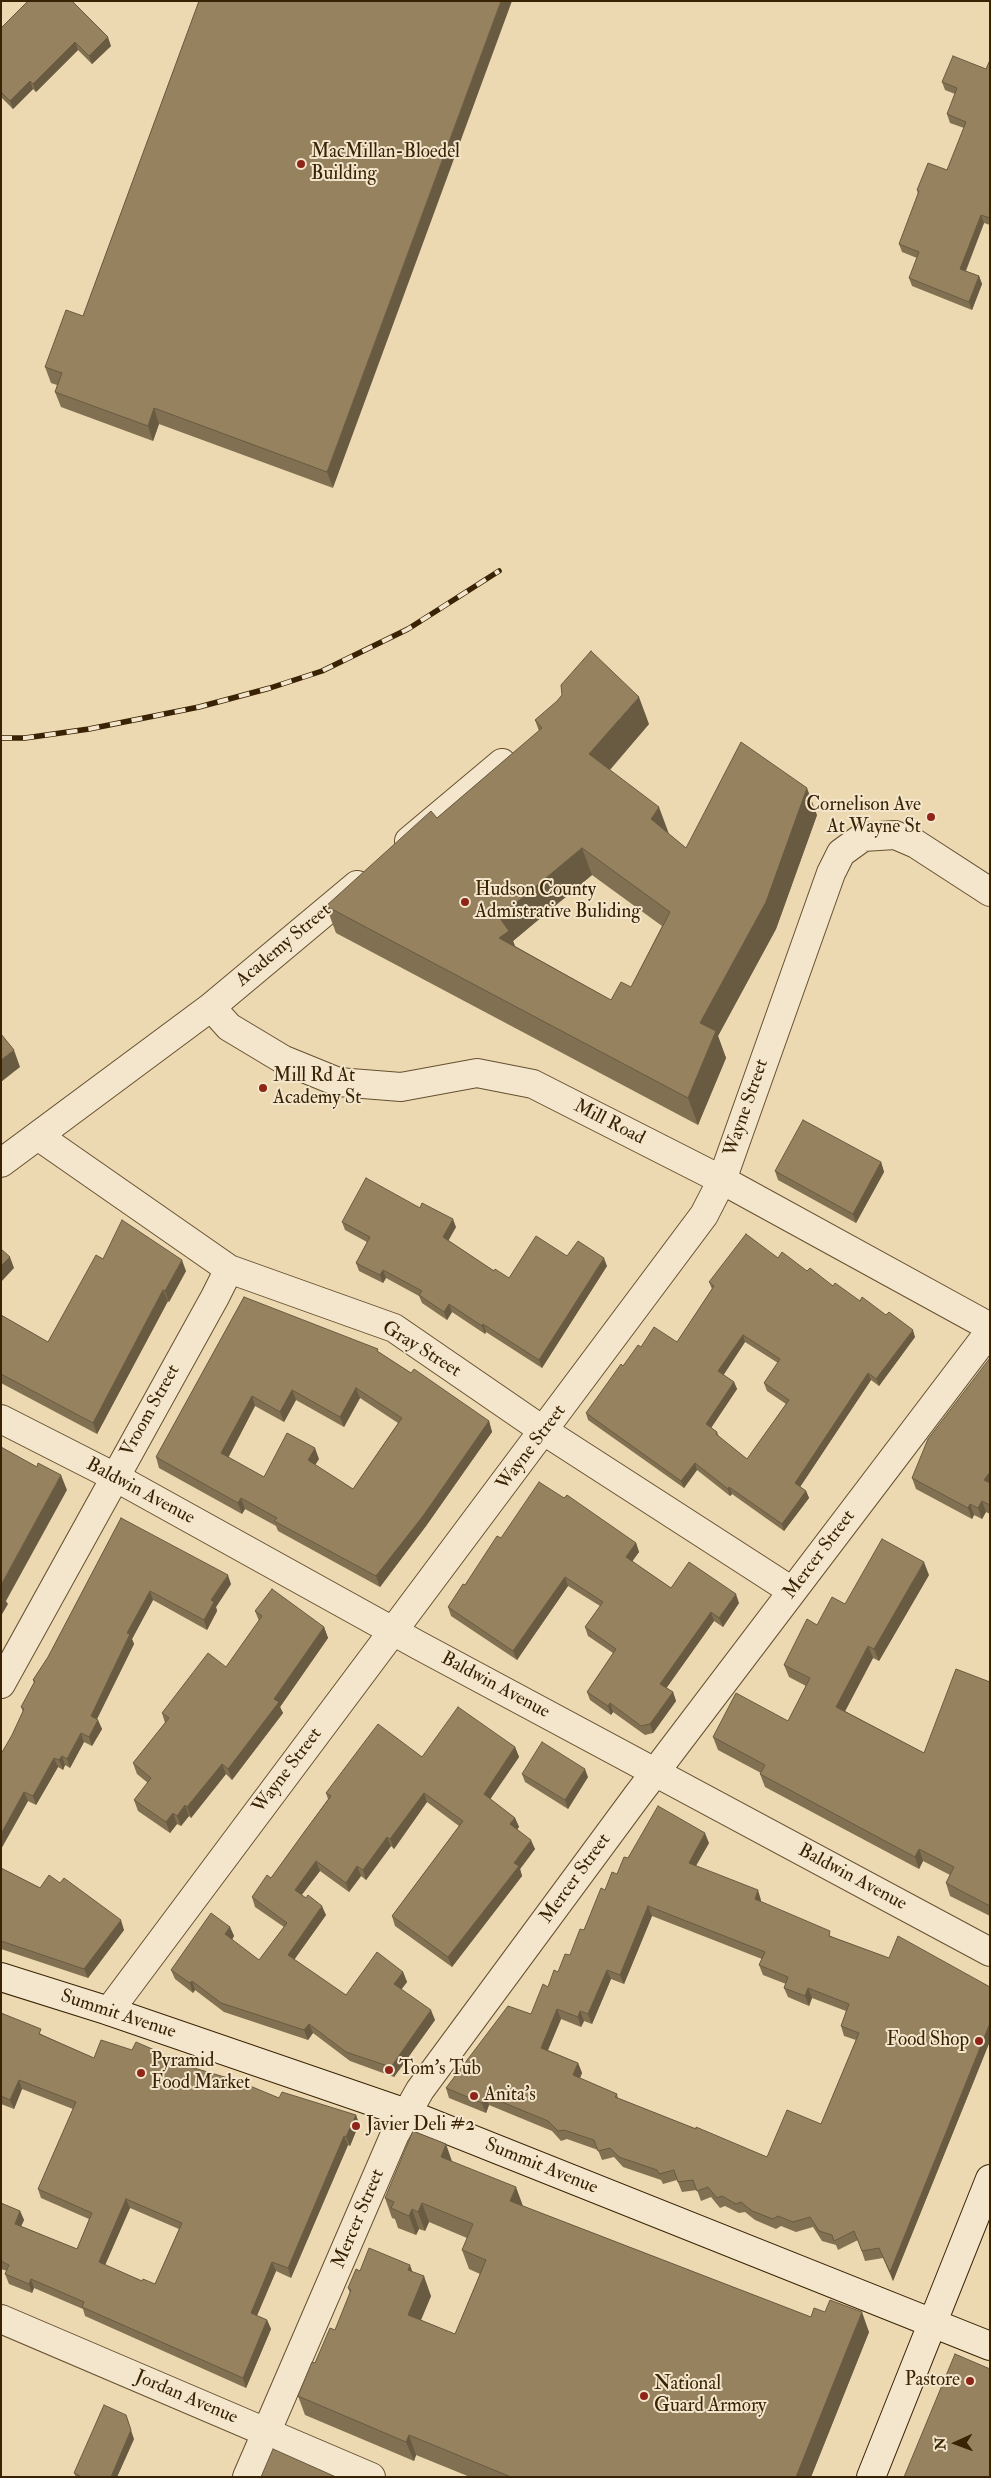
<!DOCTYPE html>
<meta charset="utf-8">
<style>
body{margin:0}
#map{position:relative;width:991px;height:2478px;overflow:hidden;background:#ecd9b1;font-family:"IM FELL Double Pica",serif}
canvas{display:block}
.frame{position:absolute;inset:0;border:2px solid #392304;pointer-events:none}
.north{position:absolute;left:931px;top:2418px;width:50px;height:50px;-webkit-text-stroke:4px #f3e6cc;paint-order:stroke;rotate:268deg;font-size:14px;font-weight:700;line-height:20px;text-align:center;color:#392304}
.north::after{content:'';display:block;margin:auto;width:18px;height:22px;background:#392304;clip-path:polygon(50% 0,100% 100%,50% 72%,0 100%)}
</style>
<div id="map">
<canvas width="991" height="2478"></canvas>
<div class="frame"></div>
<div class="north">N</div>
</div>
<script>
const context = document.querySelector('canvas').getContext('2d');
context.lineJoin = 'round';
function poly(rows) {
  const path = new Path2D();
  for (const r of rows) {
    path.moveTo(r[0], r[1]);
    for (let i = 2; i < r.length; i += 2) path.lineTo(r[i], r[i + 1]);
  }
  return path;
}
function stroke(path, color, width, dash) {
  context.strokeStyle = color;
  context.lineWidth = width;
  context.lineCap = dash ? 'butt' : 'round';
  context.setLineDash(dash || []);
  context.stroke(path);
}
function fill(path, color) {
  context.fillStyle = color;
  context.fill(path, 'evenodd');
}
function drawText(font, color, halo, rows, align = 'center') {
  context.font = font + ' "IM FELL Double Pica",serif';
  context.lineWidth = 4;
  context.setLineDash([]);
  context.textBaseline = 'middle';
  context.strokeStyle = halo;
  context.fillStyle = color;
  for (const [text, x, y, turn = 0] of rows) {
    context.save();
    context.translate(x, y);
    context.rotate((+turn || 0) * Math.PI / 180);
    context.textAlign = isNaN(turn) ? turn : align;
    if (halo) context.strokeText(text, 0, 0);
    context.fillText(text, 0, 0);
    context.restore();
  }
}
const minor = poly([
 [409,841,502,763],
 [211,1007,229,1027,284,1060,338,1082,401,1087,477,1073,533,1084,722,1180,990,1327],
 [38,1136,229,1269,394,1328,544,1431,792,1591],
 [1,1163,211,1007,357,885],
 [1,1684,215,1297,229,1269],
 [109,2011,704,1215,722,1180,831,873,841,853,863,837,895,835,916,844,990,892],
 [1,2319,371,2477],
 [247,2477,395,2134,420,2090,637,1796,990,1331]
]);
const tertiary = poly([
 [1,1419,115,1477,418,1645,990,1952]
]);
const secondary = poly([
 [1,1977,109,2011,406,2113,990,2346],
 [871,2477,990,2179]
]);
const rail = poly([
 [1,738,25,738,89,729,199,707,270,688,322,671,408,629,499,571]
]);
const wall = poly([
 [199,1,333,488,159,424,153,441,61,407,55,392,57,385,51,383,45,367,83,316],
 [1,28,111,46,92,64,78,50,36,92,33,89,13,109,1,97],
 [990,60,990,225,984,223,966,271,979,276,982,284,972,310,912,286,909,278,917,258,902,252,899,244,918,194,917,190,947,170,964,128,950,123,947,114,955,94,945,90,942,82,986,69],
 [535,720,649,724,610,770,669,834,686,848,817,815,776,929,718,1036,726,1058,698,1125,336,933,326,906,437,818,539,731],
 [592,875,662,926,631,987,611,1000,515,946,513,941],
 [881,1162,884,1172,856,1223,778,1180,775,1171],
 [342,1222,456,1227,448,1240,494,1271,509,1278,567,1256,607,1266,542,1368,486,1332,485,1334,452,1312,447,1320,422,1303,419,1296,386,1278,383,1283,359,1271,356,1263,367,1242,345,1230],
 [778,1258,807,1271,833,1286,860,1301,915,1337,879,1386,871,1380,800,1487,806,1491,809,1498,784,1531,732,1494,730,1496,697,1470,684,1488,588,1420,586,1413,623,1366,641,1347,677,1342,712,1289,709,1282],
 [745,1342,778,1363,764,1383,767,1391,786,1404,747,1459,719,1437,717,1432,711,1428,737,1389,734,1382,723,1375],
 [103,1259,186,1271,169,1302,168,1301,97,1434,1,1383,1,1315,48,1342],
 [244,1297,379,1352,411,1373,489,1421,492,1432,426,1526,380,1587,278,1531,276,1526,245,1509,242,1514,159,1468,156,1457],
 [360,1398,398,1423,353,1489,315,1465,319,1459,264,1477,228,1457,255,1406,284,1422,296,1400,344,1427],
 [990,1358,990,1514,986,1512,982,1519,974,1515,972,1519,916,1489,912,1478],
 [564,1498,636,1543,639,1552,632,1561,671,1588,739,1603,723,1627,714,1621,666,1688,673,1692,676,1701,653,1733,645,1735,613,1712,611,1715,590,1700,587,1692,613,1653,588,1636,585,1627,600,1606,568,1586,517,1660,451,1616,448,1607,501,1538],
 [121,1518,231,1584,216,1607,217,1611,207,1630,153,1600,132,1639,134,1644,97,1719,102,1729,92,1746,84,1742,70,1768,65,1765,63,1770,58,1767,36,1805,28,1801,1,1849,12,1735,23,1712,21,1707,34,1683,33,1680,48,1657],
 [929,1575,879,1661,873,1658,845,1711,924,1753,990,1682,990,1916,950,1896,946,1883,950,1875,923,1861,919,1869,765,1787,760,1774,761,1773,718,1750,713,1737,788,1721,806,1686,789,1677,784,1665,817,1625,845,1604],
 [255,1611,324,1627,328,1638,280,1707,283,1713,232,1780,226,1774,191,1818,189,1816,181,1826,177,1824,170,1833,138,1811,134,1800,148,1783,137,1774,133,1763,165,1723,162,1713,226,1667,259,1621],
 [515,1747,519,1757,490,1799,515,1818,519,1827,517,1829,535,1849,520,1869,522,1876,452,1967,395,1926,392,1916,459,1826,427,1802,394,1849,391,1846,366,1880,361,1876,349,1892,320,1871,301,1895,326,1915,294,1960,346,1995,403,1972,407,1982,401,1989,435,2020,394,2077,350,2061,313,2033,308,2040,224,2012,195,1990,193,1993,175,1979,171,1970,230,1927,234,1936,232,1940,259,1960,284,1927,255,1907,252,1897,271,1878,328,1799,326,1793,422,1757],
 [522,1774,588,1777,568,1809,525,1782],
 [709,1843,696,1866,761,1900,761,1902,833,1937,889,1958,990,1987,990,2041,893,2281,883,2258,865,2261,858,2240,838,2250,836,2245,822,2241,813,2227,796,2232,781,2226,776,2229,755,2220,745,2212,739,2213,725,2206,720,2208,711,2197,701,2201,697,2190,682,2192,677,2180,663,2184,661,2180,623,2167,614,2157,602,2160,598,2150,567,2139,561,2141,552,2131,489,2105,486,2113,449,2098,446,2088,531,2014,570,1955,605,1890,617,1874,628,1858],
 [652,1916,762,1959,759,1965,763,1975,786,1984,784,1988,788,1997,809,2006,812,1998,846,2011,841,2026,844,2036,856,2040,821,2124,767,2157,618,2098,617,2094,580,2078,582,2073,578,2063,548,2050,561,2019,581,2027,584,2021,592,2024,611,1979,624,1984],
 [1,1868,124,1930,88,1978,1,1949],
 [1,2013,43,2035,94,2058,132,2050,161,2059,279,2098,356,2115,359,2124,350,2146,348,2145,291,2278,276,2271,257,2316,267,2320,271,2329,246,2388,85,2316,83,2309,34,2288,32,2293,9,2284,5,2274,7,2271,1,2269,1,2203,20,2211,24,2220,21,2226,77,2249,89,2219,41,2198,38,2189,73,2109,22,2089,14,2109,1,2104],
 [130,2208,179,2229,155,2284,142,2281,105,2265],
 [452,2162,523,2206,811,2317,869,2332,811,2477,470,2477,416,2455,414,2461,305,2415,298,2396,315,2363,335,2330,350,2293,348,2288,360,2271,413,2272,431,2296,421,2320,455,2334,480,2274,469,2269,462,2250,467,2238,429,2222,425,2231,419,2229,416,2235,398,2228,395,2219,392,2218,385,2198],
 [134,2439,117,2477,76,2477,74,2473]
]);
const shadedWall = poly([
 [501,1,512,1,333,488,327,472],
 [108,37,111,46,92,64,89,56],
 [75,42,78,50,36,92,33,84],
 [30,81,33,89,13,109,10,101],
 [981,215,984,223,963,277,960,269],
 [979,276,982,284,972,310,969,302],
 [154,408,159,424,153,441,148,426],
 [639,697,649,724,599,782,589,754],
 [807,788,817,815,776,929,718,1036,726,1058,698,1125,688,1098,700,1023],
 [659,807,669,834,651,819],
 [582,848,592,875,513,941,519,958,499,938,499,917],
 [14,1050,20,1067,1,1082,1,1060],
 [881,1162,884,1172,856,1223,853,1214],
 [453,1219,456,1227,446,1245,443,1237],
 [10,1257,14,1268,1,1282,1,1266],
 [604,1258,607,1266,542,1368,539,1360],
 [182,1260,186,1271,169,1302,165,1291],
 [383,1270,386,1278,383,1283,380,1275],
 [163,1290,168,1301,97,1434,93,1423],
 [449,1304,452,1312,447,1320,444,1312],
 [483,1324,486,1332,485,1334,482,1326],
 [913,1330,915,1337,879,1386,876,1379],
 [743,1335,745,1342,721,1379,718,1371],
 [868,1373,871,1380,798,1490,795,1483],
 [734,1382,737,1389,709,1431,706,1424],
 [356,1388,360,1398,344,1427,340,1417],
 [292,1390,296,1400,284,1422,280,1412],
 [252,1396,255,1406,225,1464,221,1453],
 [489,1421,492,1432,426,1526,380,1587,376,1576],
 [315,1448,319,1459,311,1471,308,1460],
 [695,1463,697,1470,684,1488,681,1481],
 [990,1472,990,1489,984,1480],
 [61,1475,67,1490,6,1601,8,1604,1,1616,1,1585],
 [729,1487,732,1494,730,1496,728,1489],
 [806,1491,809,1498,784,1531,782,1524],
 [241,1498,245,1509,242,1514,238,1503],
 [982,1501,986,1512,982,1519,978,1508],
 [970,1504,974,1515,972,1519,968,1508],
 [636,1543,639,1552,629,1566,626,1557],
 [924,1562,929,1575,879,1661,874,1649],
 [228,1575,231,1584,216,1607,217,1611,207,1630,204,1620,211,1600],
 [565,1577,568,1586,517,1660,513,1651],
 [150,1591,153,1600,132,1639,134,1644,94,1725,91,1716,127,1633],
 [736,1594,739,1603,723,1627,719,1618],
 [711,1612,714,1621,663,1693,660,1684],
 [324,1627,328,1638,280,1707,283,1713,232,1780,228,1769,274,1699],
 [868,1646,873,1658,841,1719,836,1707],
 [673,1692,676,1701,653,1733,650,1724],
 [610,1703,613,1712,611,1715,608,1706],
 [98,1720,102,1729,92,1746,89,1737],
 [81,1733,84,1742,70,1768,67,1759],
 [515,1747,519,1757,487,1804,484,1794],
 [62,1756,65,1765,63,1770,59,1760],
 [54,1758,58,1767,36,1805,33,1796],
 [222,1764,226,1774,191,1818,187,1807],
 [585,1769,588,1777,568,1809,565,1800],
 [24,1792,28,1801,1,1849,1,1834],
 [424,1793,427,1802,394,1849,390,1839],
 [185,1805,189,1816,181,1826,177,1816],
 [173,1813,177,1824,170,1833,166,1822],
 [515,1818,519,1827,514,1833,510,1824],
 [705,1833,709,1843,692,1872,689,1863],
 [387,1837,391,1846,366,1880,363,1870],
 [531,1840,535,1849,520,1869,522,1876,452,1967,448,1957],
 [919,1849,923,1861,919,1869,915,1857],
 [316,1861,320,1871,298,1900,295,1890],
 [357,1866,361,1876,349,1892,346,1883],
 [758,1890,761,1900,758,1909,755,1899],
 [322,1906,326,1915,291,1964,288,1955],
 [648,1906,652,1916,624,1984,620,1975],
 [121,1920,124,1930,88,1978,84,1969],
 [230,1927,234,1936,229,1944,225,1934],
 [607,1970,611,1979,592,2024,588,2014],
 [403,1972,407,1982,398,1994,394,1984],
 [192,1981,195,1990,193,1993,190,1983],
 [808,1988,812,1998,809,2006,805,1996],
 [557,2009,561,2019,545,2057,541,2048],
 [431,2010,435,2020,394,2077,391,2067],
 [580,2011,584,2021,581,2027,578,2017],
 [990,2023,990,2041,893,2281,890,2272],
 [309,2024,313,2033,308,2040,304,2030],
 [159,2052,162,2061,157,2057],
 [578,2063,582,2073,577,2085,573,2075],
 [19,2080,22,2089,14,2109,10,2100],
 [485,2095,489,2105,486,2113,482,2103],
 [356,2115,359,2124,350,2146,346,2137],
 [344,2136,348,2145,291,2278,288,2268],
 [446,2144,453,2164,441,2157],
 [516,2187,523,2206,510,2201],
 [126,2199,130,2208,102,2272,99,2262],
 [422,2203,429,2222,425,2231,418,2212],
 [412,2209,419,2229,416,2235,409,2216],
 [20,2211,24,2220,18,2233,15,2224],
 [272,2262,276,2271,254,2322,251,2313],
 [410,2265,417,2284,408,2270],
 [424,2276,431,2296,415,2334,408,2315],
 [31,2279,34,2288,32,2293,29,2284],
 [862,2312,869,2332,811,2477,796,2477],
 [267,2320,271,2329,246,2388,243,2378],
 [126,2415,134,2439,117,2477,111,2477],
 [409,2435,416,2455,414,2461,406,2442]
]);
const building = poly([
 [28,1,72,1,108,37,89,56,75,42,33,84,30,81,10,101,1,92,1,28,28,1],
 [199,1,501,1,327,472,154,408,148,426,55,392,62,373,45,367,66,310,83,316,199,1],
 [953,56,986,69,990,60,990,218,981,215,960,269,979,276,969,302,909,278,919,252,899,244,919,191,917,190,928,163,947,170,966,122,947,114,957,88,942,82,953,56],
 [591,651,639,697,589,754,659,807,651,819,686,848,741,742,807,788,766,902,700,1023,716,1031,688,1098,326,906,431,811,437,818,542,728,535,720,557,701,562,695,561,685,591,651],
 [582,848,670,912,631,987,621,982,611,1000,499,938,509,931,499,917,582,848],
 [1,1034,14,1050,1,1060,1,1034],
 [803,1120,881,1162,853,1214,775,1171,803,1120],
 [366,1178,420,1208,422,1203,453,1219,443,1237,494,1271,495,1269,509,1278,536,1236,567,1256,578,1241,604,1258,539,1360,483,1324,482,1326,449,1304,444,1312,419,1295,422,1291,383,1270,380,1275,356,1263,370,1237,342,1222,366,1178],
 [122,1220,182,1260,165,1291,163,1290,93,1423,1,1374,1,1315,48,1342,96,1255,103,1259,122,1220],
 [746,1234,778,1258,782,1252,807,1271,810,1268,833,1286,835,1283,860,1301,862,1297,886,1315,889,1312,913,1330,876,1379,868,1373,795,1483,806,1491,782,1524,729,1487,728,1489,695,1463,681,1481,586,1413,621,1364,623,1366,638,1345,641,1347,654,1327,677,1342,714,1286,709,1282,746,1234],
 [743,1335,780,1359,764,1383,789,1400,747,1459,716,1434,717,1432,706,1424,734,1382,718,1371,743,1335],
 [1,1249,10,1257,1,1266,1,1249],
 [244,1297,378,1349,377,1351,411,1373,414,1369,489,1421,423,1516,376,1576,274,1521,277,1518,241,1498,238,1503,156,1457,244,1297],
 [356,1388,402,1418,353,1489,308,1460,315,1448,287,1433,264,1477,221,1453,252,1396,280,1412,292,1390,340,1417,356,1388],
 [990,1358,990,1472,984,1480,990,1483,990,1505,982,1501,978,1508,970,1504,968,1508,912,1478,928,1439,990,1358],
 [1,1447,37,1467,38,1463,61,1475,1,1585,1,1447],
 [539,1482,564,1498,567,1495,636,1543,626,1557,671,1588,689,1562,736,1594,719,1618,711,1612,660,1684,673,1692,650,1724,641,1726,610,1703,608,1706,587,1692,616,1649,585,1627,603,1602,565,1577,513,1651,448,1607,463,1584,465,1585,497,1536,501,1538,539,1482],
 [121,1518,228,1575,211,1600,214,1602,204,1620,150,1591,127,1633,130,1634,91,1716,98,1720,89,1737,81,1733,67,1759,62,1756,59,1760,54,1758,33,1796,24,1792,1,1834,1,1754,12,1735,24,1709,21,1707,35,1681,33,1680,48,1657,121,1518],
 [882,1539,924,1562,874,1649,868,1646,836,1707,924,1753,956,1669,990,1682,990,1906,946,1883,954,1867,919,1849,915,1857,760,1774,765,1765,713,1737,736,1693,788,1721,810,1678,784,1665,807,1619,817,1625,832,1597,845,1604,882,1539],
 [272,1589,324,1627,274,1699,279,1702,228,1769,222,1764,187,1807,185,1805,177,1816,173,1813,166,1822,134,1800,151,1778,133,1763,169,1718,162,1713,208,1653,226,1667,262,1616,255,1611,272,1589],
 [458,1707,515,1747,484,1794,515,1818,510,1824,531,1840,514,1863,519,1866,448,1957,392,1916,463,1821,424,1793,390,1839,387,1837,363,1870,357,1866,346,1883,316,1861,295,1890,306,1898,308,1895,322,1906,288,1955,346,1995,377,1952,403,1972,394,1984,431,2010,391,2067,346,2052,309,2024,304,2030,221,2003,192,1981,190,1983,171,1970,211,1913,230,1927,225,1934,259,1960,287,1923,252,1897,267,1875,271,1878,305,1831,331,1796,326,1793,378,1724,422,1757,458,1707],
 [542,1742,585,1769,565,1800,522,1774,542,1742],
 [658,1806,705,1833,689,1863,758,1890,755,1899,830,1931,829,1936,889,1958,898,1936,990,1987,990,2023,890,2272,879,2248,862,2251,854,2231,834,2241,832,2235,819,2231,810,2217,793,2222,778,2216,773,2219,752,2211,741,2202,736,2204,722,2196,717,2198,708,2187,697,2191,693,2180,678,2182,674,2170,659,2174,657,2170,619,2157,610,2148,598,2151,594,2140,564,2130,558,2131,548,2121,485,2095,482,2103,446,2088,508,2006,531,2014,543,1984,548,1987,554,1970,558,1972,565,1954,570,1955,580,1929,584,1930,601,1888,605,1890,612,1872,617,1874,624,1857,628,1858,658,1806],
 [648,1906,765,1952,759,1965,788,1977,784,1988,805,1996,808,1988,849,2004,841,2026,859,2033,821,2124,787,2110,767,2157,696,2127,696,2129,615,2097,617,2094,573,2075,578,2063,541,2048,557,2009,578,2017,580,2011,588,2014,607,1970,620,1975,648,1906],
 [1,1868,40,1888,49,1875,60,1883,64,1878,121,1920,84,1969,1,1941,1,1868],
 [1,2013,41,2029,39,2034,94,2058,101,2040,132,2050,136,2042,159,2052,157,2057,238,2081,279,2098,282,2092,356,2115,346,2137,344,2136,288,2268,272,2262,251,2313,267,2320,243,2378,82,2307,84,2302,31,2279,29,2284,5,2274,9,2265,1,2261,1,2203,20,2211,15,2224,77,2249,92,2213,38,2189,76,2102,19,2080,10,2100,1,2096,1,2013],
 [126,2199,182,2223,155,2284,143,2279,142,2281,99,2262,126,2199],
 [413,2131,446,2144,441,2157,516,2187,510,2201,811,2317,814,2308,825,2312,830,2300,862,2312,796,2477,511,2477,409,2435,406,2442,298,2396,312,2362,315,2363,330,2328,335,2330,351,2290,348,2288,356,2269,360,2271,369,2248,410,2265,408,2270,424,2276,408,2315,455,2334,486,2260,462,2250,473,2224,422,2203,418,2212,412,2209,409,2216,391,2208,394,2202,385,2198,413,2131],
 [955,2354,990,2369,990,2477,904,2477,955,2354],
 [104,2405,126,2415,131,2430,111,2477,82,2477,74,2473,104,2405],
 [273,2449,336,2477,261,2477,273,2449]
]);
const markers = [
 [301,164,5,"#8f2418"],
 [931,817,5,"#8f2418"],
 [465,902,5,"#8f2418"],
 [263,1088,5,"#8f2418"],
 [979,2041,5,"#8f2418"],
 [389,2070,5,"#8f2418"],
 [141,2073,5,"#8f2418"],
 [474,2096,5,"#8f2418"],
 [356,2126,5,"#8f2418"],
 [970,2381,5,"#8f2418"],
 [644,2396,5,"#8f2418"]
];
const poiNames = [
 ["MacMillan-Bloedel",311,153],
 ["Building",311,175],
 ["Cornelison Ave",921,806,"right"],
 ["At Wayne St",921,828,"right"],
 ["Hudson County",475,891],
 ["Admistrative Buliding",475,913],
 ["Mill Rd At",273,1077],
 ["Academy St",273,1099],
 ["Food Shop",969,2041,"right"],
 ["Pyramid",151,2062],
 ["Food Market",151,2084],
 ["Tom’s Tub",399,2070],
 ["Anita’s",484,2096],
 ["Javier Deli #2",366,2126],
 ["Pastore",960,2381,"right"],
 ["National",654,2385],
 ["Guard Armory",654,2407]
];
const streetNames = [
 ["Academy Street",284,946,-40],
 ["Wayne Street",747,1108,-71],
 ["Mill Road",609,1123,27],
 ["Gray Street",421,1350,32],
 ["Vroom Street",151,1411,-61],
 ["Wayne Street",532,1448,-53],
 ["Baldwin Avenue",140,1492,28],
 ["Mercer Street",820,1555,-53],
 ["Baldwin Avenue",495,1686,28],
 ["Wayne Street",288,1771,-53],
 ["Baldwin Avenue",852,1878,28],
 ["Mercer Street",576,1879,-54],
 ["Summit Avenue",118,2015,18],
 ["Summit Avenue",541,2167,22],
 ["Mercer Street",359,2219,-67],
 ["Jordan Avenue",186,2398,23]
];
stroke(minor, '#66502f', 30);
stroke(tertiary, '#66502f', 30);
stroke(secondary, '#392304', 30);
stroke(minor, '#f3e6cc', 28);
stroke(tertiary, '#f3e6cc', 28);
stroke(secondary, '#f3e6cc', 28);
stroke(rail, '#392304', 5.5);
stroke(rail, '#f3e6cc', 4, [11]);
fill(wall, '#817051');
fill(shadedWall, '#695b42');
fill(building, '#96825e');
stroke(building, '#695b42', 1);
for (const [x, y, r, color] of markers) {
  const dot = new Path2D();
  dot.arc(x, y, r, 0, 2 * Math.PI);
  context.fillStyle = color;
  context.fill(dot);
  stroke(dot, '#f3e6cc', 2);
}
drawText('19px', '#392304', '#f3e6cc', poiNames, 'left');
drawText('19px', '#392304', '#f3e6cc', streetNames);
</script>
